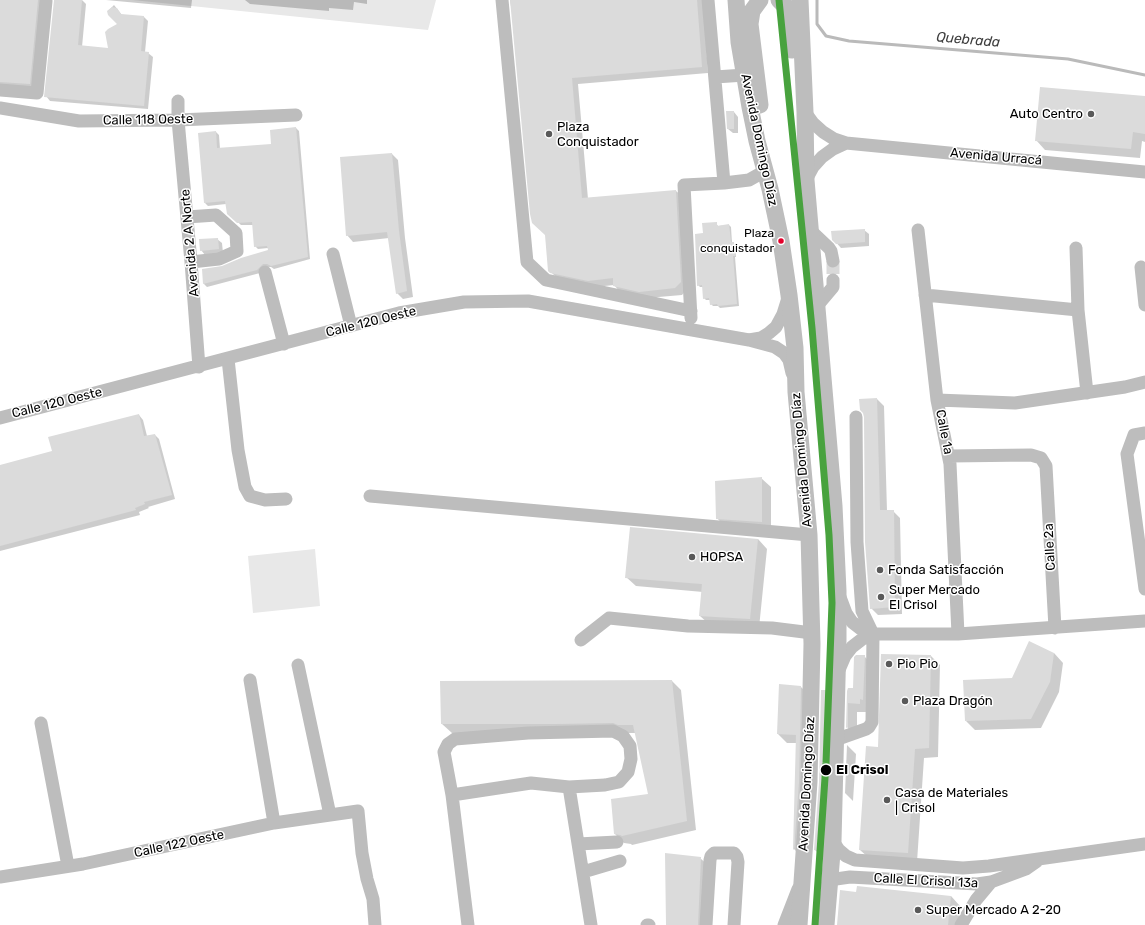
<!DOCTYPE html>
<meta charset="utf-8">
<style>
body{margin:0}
canvas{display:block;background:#fff}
</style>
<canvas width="1145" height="925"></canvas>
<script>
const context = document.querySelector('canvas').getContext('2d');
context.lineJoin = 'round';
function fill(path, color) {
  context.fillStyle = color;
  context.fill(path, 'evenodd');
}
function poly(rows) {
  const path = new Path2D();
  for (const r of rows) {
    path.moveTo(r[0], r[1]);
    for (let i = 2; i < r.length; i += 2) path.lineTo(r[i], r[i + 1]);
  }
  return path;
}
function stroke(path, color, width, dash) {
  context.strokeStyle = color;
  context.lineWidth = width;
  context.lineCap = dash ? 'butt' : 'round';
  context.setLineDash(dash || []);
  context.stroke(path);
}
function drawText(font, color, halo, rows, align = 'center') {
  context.font = font + ' Rubik,sans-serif';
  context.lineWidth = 3;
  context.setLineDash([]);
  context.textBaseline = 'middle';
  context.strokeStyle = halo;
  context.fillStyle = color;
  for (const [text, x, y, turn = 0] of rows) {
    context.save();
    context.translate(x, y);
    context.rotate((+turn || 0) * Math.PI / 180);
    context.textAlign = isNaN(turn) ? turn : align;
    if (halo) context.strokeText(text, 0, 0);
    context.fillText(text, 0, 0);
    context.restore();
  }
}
const green = poly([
 [132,0,436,0,428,30],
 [315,549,320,606,253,613,248,556]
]);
const shadow = poly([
 [0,0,42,0,34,88,0,88],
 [55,0,82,0,86,4,82,47,109,49,118,24,109,10,114,5,122,15,144,17,148,21,145,52,148,53,153,57,148,109,50,101,46,96],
 [106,0,192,0,191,8],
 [245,0,367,0,367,4,354,2,353,10,329,8,329,11,250,4],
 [510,0,703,0,708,73,578,84,588,199,676,191,683,197,687,289,682,295,647,298,621,293,614,285,595,287,558,279,549,270,546,235],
 [1145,97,1145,142,1142,141,1140,158,1045,150,1036,140],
 [734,112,738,117,738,133,733,133,728,129],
 [296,128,299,131,310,259,274,269,271,267,266,267,260,273,207,287,204,284,203,270,222,267,269,251,268,248,258,249,255,246,253,225,241,225,228,213,226,204,208,206,205,203,216,132,219,135,220,149,272,145],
 [392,154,398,160,405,238,413,297,403,299,397,293,389,238,353,242,347,235],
 [716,223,718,226,729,225,731,227,732,243,735,245,736,257,735,257,739,306,720,308,718,306,713,306,711,304,710,300,706,300,704,298,703,287,700,287,698,285,704,234],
 [864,230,869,234,869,246,841,248,833,239],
 [217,239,222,243,223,253,205,255,201,250],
 [877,399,884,406,887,511,893,511,900,518,902,614,878,615,871,608,865,417,860,400],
 [139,415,143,420,147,436,155,435,159,439,175,499,148,507,149,508,139,512,140,515,0,551,0,466,53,452],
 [761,478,771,487,771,531,726,528,717,518],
 [758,539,767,549,759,628,710,625,700,616,703,592,636,586,626,577],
 [1054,653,1063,663,1059,692,1041,728,975,730,966,721,1013,679],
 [864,656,873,665,869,712,857,712,857,736,856,736,847,727,848,691,854,689],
 [931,656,940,665,938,757,924,758,917,862,870,859,860,850,879,748],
 [672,681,681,690,696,830,632,845,631,844,624,843,615,834,649,795,636,733,452,733,442,724],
 [780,685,801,687,810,696,803,858,794,849,797,743,787,743,778,734],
 [826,691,836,700,825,859,815,850],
 [847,745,856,754,853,801,845,793],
 [700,858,710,867,707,925,667,925],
 [951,896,960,906,958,925,838,925]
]);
const stream = poly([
 [817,0,817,24,826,36,849,41,1068,59,1145,75]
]);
const building = poly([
 [0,0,38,0,30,84,0,82],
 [54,0,82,0,78,45,108,48,105,32,108,29,117,24,108,15,107,11,112,7,117,8,121,14,144,16,141,51,149,52,144,106,44,97],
 [510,0,697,0,702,67,572,78,582,198,676,190,681,282,675,288,639,292,613,286,613,278,588,281,550,273,548,271,545,235,532,223,530,214],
 [1040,87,1145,96,1145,134,1133,132,1131,149,1035,141],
 [726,111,734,111,734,129,727,129],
 [296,127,308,257,271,266,267,264,263,264,257,270,203,284,202,269,222,266,241,258,268,250,267,246,254,247,252,222,237,223,227,214,225,201,204,203,198,133,216,131,217,148,271,144,270,130],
 [392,153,399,231,407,291,396,294,387,232,346,236,340,157],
 [717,222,717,226,729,224,731,242,734,242,735,256,733,256,737,304,718,306,717,304,710,305,709,298,703,299,702,285,697,286,695,234,703,233,702,223],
 [865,229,865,242,836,244,832,240,831,231],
 [218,238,219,249,200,251,199,239],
 [877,398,880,510,894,510,895,607,870,609,865,542,864,417,863,413,860,410,859,399],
 [139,414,144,436,155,434,172,495,144,502,145,504,135,508,136,510,0,546,0,465,52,451,48,437],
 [762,477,762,522,716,519,715,481],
 [630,527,758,539,750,619,699,616,702,584,625,578],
 [1029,641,1054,653,1050,682,1031,719,965,721,963,680,1012,678],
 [881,654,931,655,929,748,915,749,908,853,859,850,866,746,878,747],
 [856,655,865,655,863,700,860,699,860,704,848,703,848,727,846,728,847,691,848,688,853,688,854,657],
 [672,680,687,821,622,836,620,835,614,834,611,799,648,794,633,725,618,725,613,723,556,724,441,724,440,681],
 [779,684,801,686,799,782,794,850,793,849,796,735,777,734],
 [821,690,827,690,822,851,814,850,819,782],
 [665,853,701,857,698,925,666,925],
 [857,886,951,896,948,925,837,925,840,890,856,892]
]);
const minorTunnel = poly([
 [833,261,833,280]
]);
const minor = poly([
 [502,0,527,262,546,280,691,311],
 [708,0,724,183],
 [715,77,745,75],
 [0,90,37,93,46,1],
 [178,101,178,120,191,262,199,367],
 [0,108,79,121,178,120,296,115],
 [805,112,813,123,823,132,834,139,846,143,1145,172],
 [806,180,813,167,822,157,833,149,846,143],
 [187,217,216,215,236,233,237,251,219,259,191,262],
 [810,230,829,248,831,251,833,261],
 [918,230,937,400,950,464,958,634],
 [1076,248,1078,310,1087,393],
 [333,254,351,326],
 [1141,267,1145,305],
 [265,272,284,344],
 [925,295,1078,310],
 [817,306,833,287,833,280],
 [691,318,684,185,724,183,749,180,765,171],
 [749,340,761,338,769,333,776,327,783,314,788,298],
 [228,359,238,450,245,487,250,496,265,500,286,499],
 [937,400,1015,403,1125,387,1145,382],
 [0,418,399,313,464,302,528,301,749,340,775,347,784,353,789,360,792,373],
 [1145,433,1134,435,1127,454,1145,589],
 [949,456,1031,455,1041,458,1046,466,1055,628],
 [370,496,809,535],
 [840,597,846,613,852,622,861,629,871,634],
 [581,640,609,618,688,626,772,628,812,633],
 [298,665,330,815],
 [839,670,845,656,852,647,861,640,871,634,958,634,1145,621],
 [250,680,274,823],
 [41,723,68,866],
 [835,740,866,729,869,727,872,722,873,634,862,611,857,542,856,417],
 [569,787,591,925],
 [452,795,531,783,569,787,605,785,619,782,628,772,631,759,630,746,623,736,613,731,528,733,455,739,448,744,444,752,452,795,468,925],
 [833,841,839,850,846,856,855,860,963,868,989,866,1145,844],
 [578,844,617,842],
 [583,872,620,861],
 [0,877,83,864,274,823,358,811,362,853,367,879,373,899,375,925],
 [830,882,836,879,850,877,977,884,991,882,1026,869,1036,862],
 [647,925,649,925],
 [706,925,710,860,711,856,714,853,734,853,737,857,738,862,734,925],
 [784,925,798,889],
 [961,925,976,900,991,882]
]);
const major = poly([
 [736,0,739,42,750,107,757,141,770,189,781,241,789,295,795,348,796,392,809,535,812,644,809,782,799,925],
 [760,0,752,11,750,24,760,105],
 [779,0,786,7,788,15,792,50],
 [800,0,805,112,806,180,834,506,838,591,838,640,833,841,826,925]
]);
const metro1 = poly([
 [779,0,812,328,829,535,832,603,826,763,815,925]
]);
const markers = [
 [1091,114,4,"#595959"],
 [549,134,4,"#595959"],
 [781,241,3.5,"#e4002b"],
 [692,557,4,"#595959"],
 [880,570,4,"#595959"],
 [881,597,4,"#595959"],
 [889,664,4,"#595959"],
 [905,701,4,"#595959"],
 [826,770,6,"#000"],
 [887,800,4,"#595959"],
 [918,910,4,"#595959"]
];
const busNames = [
 ["Plaza",774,234],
 ["conquistador",774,249]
];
const poiNames = [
 ["Auto Centro",1083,114,"right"],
 ["Plaza",557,127],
 ["Conquistador",557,142],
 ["HOPSA",700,557],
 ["Fonda Satisfacción",888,570],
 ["Super Mercado",889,590],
 ["El Crisol",889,605],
 ["Pio Pio",897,664],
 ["Plaza Dragón",913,701],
 ["Casa de Materiales",895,793],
 ["| Crisol",895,808],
 ["Super Mercado A 2-20",926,910]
];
const streetNames = [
 ["Calle 118 Oeste",148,120,-1],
 ["Avenida Domingo Díaz",759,140,78],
 ["Avenida Urracá",996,157,5],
 ["Avenida 2 A Norte",190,243,-95],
 ["Calle 120 Oeste",371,322,-14],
 ["Calle 120 Oeste",57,403,-14],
 ["Calle 1a",944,432,79],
 ["Avenida Domingo Díaz",802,460,-95],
 ["Calle 2a",1050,547,-93],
 ["Avenida Domingo Díaz",807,784,-87],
 ["Calle 122 Oeste",179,844,-12],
 ["Calle El Crisol 13a",926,881,3]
];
const stopNames = [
 ["El Crisol",836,770]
];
const waterNames = [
 ["Quebrada",968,40,5]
];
fill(green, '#e8e8e8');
fill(shadow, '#0003');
stroke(stream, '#bababa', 3);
fill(building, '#dbdbdb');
stroke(minorTunnel, '#d9d9d9', 13, [13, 6]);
stroke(minor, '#bdbdbd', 13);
stroke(major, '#bdbdbd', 17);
stroke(metro1, '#48a23e', 7);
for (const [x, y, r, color] of markers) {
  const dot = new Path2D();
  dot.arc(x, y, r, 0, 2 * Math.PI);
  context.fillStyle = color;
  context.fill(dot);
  stroke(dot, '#fff', 1.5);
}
drawText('12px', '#000', '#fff', busNames, 'right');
drawText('13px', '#000', '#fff', poiNames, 'left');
drawText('13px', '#000', '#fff', streetNames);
drawText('bold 13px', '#000', '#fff', stopNames, 'left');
drawText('italic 14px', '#3d3d3d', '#fff', waterNames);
</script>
